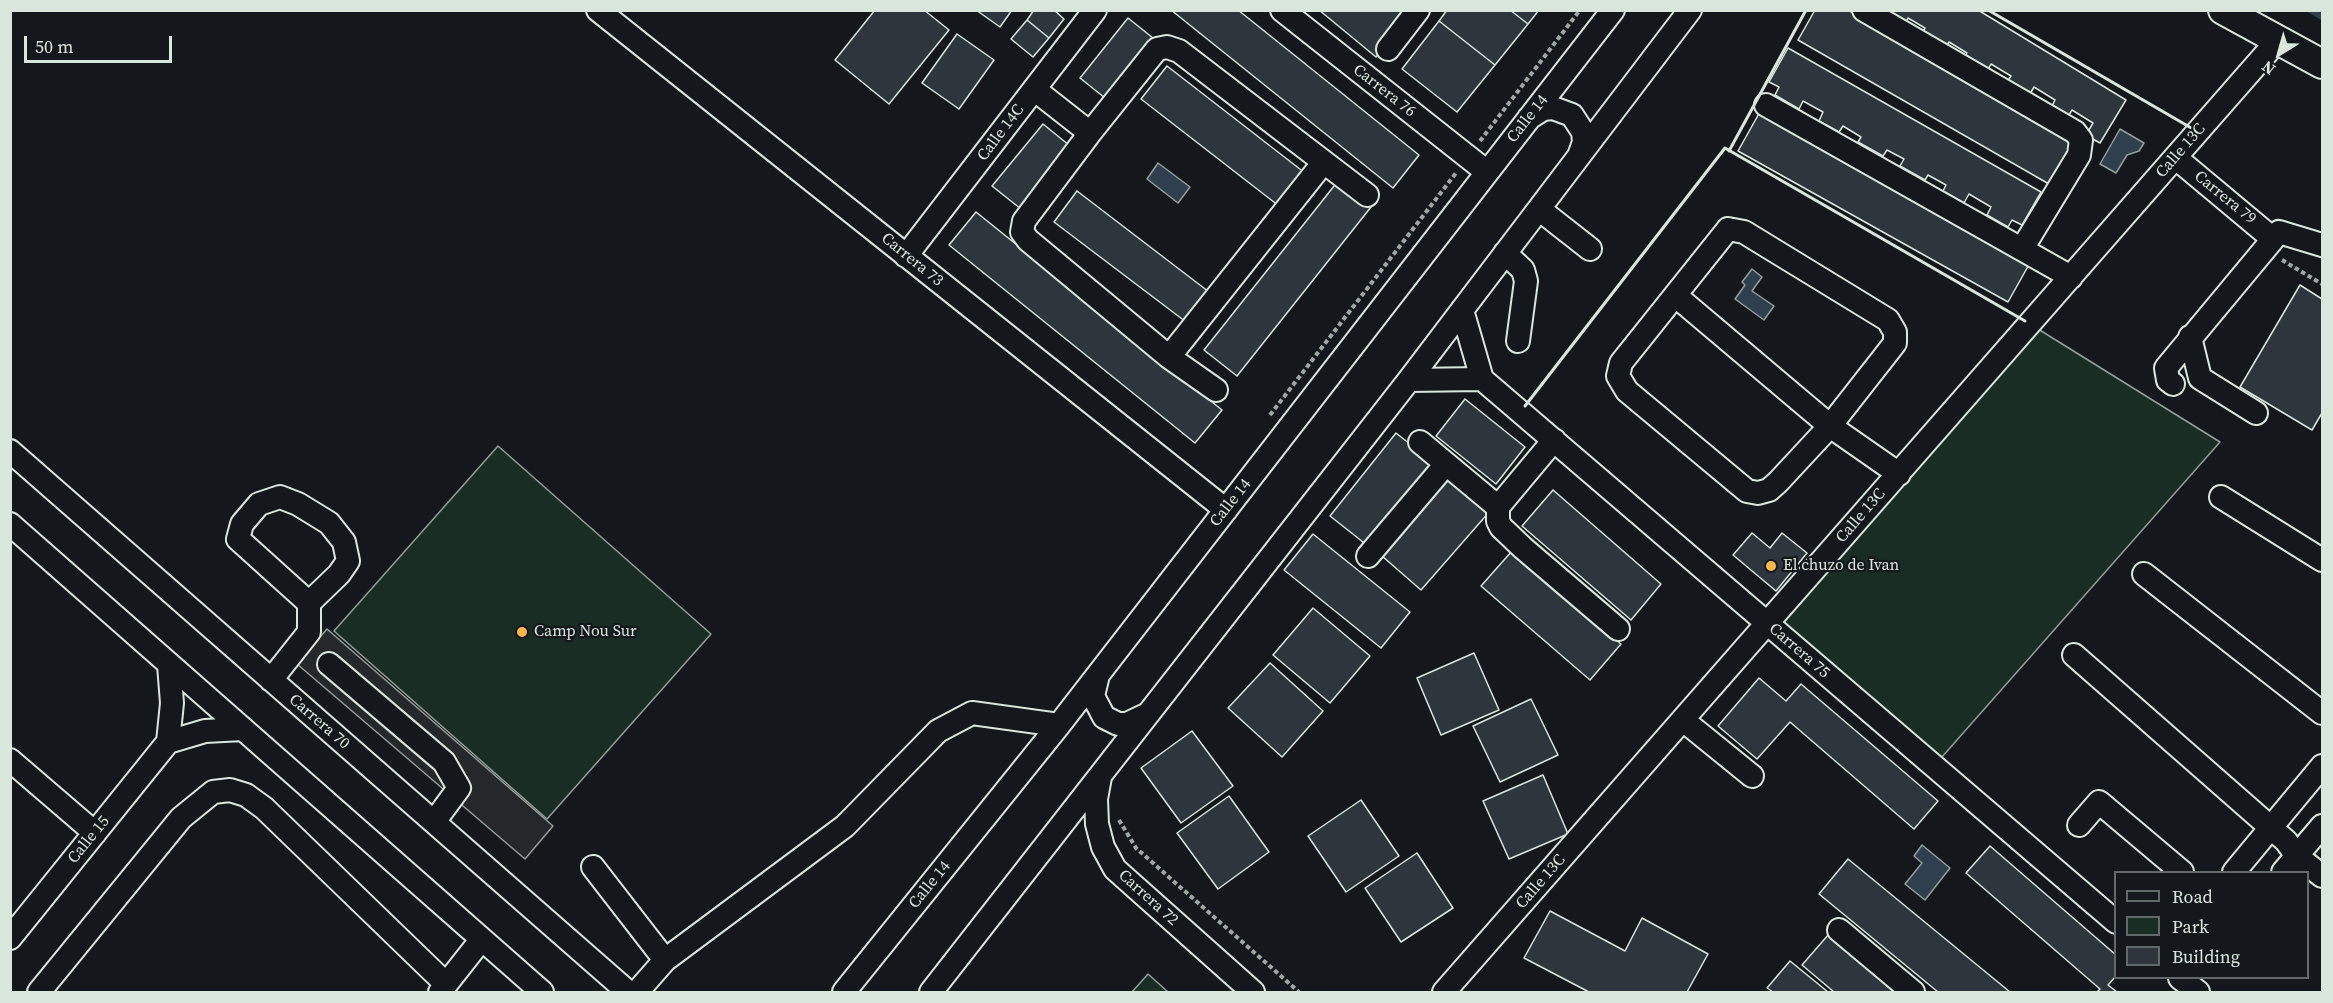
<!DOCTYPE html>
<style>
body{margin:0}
#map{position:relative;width:2333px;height:1003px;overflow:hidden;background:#14181c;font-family:"Source Serif 4",serif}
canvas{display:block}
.frame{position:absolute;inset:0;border:12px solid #d8e6dc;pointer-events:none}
.legend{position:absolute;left:2114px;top:871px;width:195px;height:108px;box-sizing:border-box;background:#14181c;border:2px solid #626a69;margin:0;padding:8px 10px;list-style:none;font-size:18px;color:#d8e6dc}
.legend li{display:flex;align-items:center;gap:12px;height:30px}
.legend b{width:30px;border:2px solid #626a69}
.north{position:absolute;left:2249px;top:24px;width:60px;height:60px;-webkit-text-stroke:4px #14181c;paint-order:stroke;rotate:217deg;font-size:16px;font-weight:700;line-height:24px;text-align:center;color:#d8e6dc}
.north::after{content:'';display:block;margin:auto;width:21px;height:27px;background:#d8e6dc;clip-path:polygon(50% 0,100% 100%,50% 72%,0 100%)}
.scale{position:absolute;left:24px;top:36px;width:148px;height:27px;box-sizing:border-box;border:3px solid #d8e6dc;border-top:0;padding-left:8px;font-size:18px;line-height:21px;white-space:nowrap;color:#d8e6dc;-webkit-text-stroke:4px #14181c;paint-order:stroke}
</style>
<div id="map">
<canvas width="2333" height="1003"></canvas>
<div class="frame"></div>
<ul class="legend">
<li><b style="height:8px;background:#14181c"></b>Road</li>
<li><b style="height:16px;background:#1a2d24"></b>Park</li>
<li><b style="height:16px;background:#2c363c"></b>Building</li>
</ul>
<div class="north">N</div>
<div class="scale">50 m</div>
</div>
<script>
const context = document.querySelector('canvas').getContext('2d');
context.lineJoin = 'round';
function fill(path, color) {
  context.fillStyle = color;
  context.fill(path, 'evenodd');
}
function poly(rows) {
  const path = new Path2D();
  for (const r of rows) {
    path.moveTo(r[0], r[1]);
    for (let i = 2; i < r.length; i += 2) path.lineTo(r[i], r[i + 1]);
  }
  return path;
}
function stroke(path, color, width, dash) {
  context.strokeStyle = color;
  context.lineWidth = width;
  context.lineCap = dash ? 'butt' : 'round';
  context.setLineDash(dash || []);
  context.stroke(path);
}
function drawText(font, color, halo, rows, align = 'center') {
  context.font = font + ' "Source Serif 4",serif';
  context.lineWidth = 4.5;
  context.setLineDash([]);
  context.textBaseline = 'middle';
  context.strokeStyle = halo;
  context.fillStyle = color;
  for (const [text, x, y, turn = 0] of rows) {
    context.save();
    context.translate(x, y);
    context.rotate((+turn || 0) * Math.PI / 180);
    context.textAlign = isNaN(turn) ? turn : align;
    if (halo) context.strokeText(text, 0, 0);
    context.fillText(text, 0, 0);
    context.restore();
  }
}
const green = poly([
 [2030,324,2220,442,1934,766,1767,624,2030,324],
 [498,446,711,634,547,819,334,631,498,446],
 [1148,974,1168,992,1132,992,1148,974]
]);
const parking = poly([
 [327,629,553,826,525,859,297,664,327,629]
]);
const water = poly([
 [2120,129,2144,143,2139,151,2127,155,2116,173,2100,164,2120,129],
 [1158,163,1190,187,1178,203,1147,179,1158,163],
 [1752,269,1762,277,1752,291,1774,306,1764,320,1735,299,1745,285,1742,282,1752,269],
 [1922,845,1950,868,1925,900,1905,884,1922,863,1914,856,1922,845]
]);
const stream = poly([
 [2310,10,2322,17]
]);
const building = poly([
 [875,10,924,10,949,30,889,104,835,60,875,10],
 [976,10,1012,10,1000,27,976,10],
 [1034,10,1054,10,1064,19,1049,38,1027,20,1034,10],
 [1171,10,1238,10,1419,155,1393,188,1171,10],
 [1319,10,1413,10,1413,11,1376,57,1319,10],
 [1447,10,1510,10,1528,24,1495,65,1439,21,1447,10],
 [1510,10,1539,10,1528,24,1510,10],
 [1815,10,1848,10,2074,140,2049,184,1798,40,1815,10],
 [1876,10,1978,10,2126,100,2100,143,2086,135,2093,123,2072,110,2067,118,2051,108,2055,100,2034,87,2027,99,2005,85,2011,76,1991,64,1985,75,1962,62,1967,53,1949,42,1943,52,1919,38,1925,28,1908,18,1903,27,1876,10],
 [1128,18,1158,42,1110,102,1080,78,1128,18],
 [1027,20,1049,38,1033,57,1011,39,1027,20],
 [1439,21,1495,65,1457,112,1402,69,1439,21],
 [957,34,994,60,959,109,922,83,957,34],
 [1788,48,2041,192,2022,225,2012,220,2008,227,1987,215,1991,207,1969,194,1964,203,1943,191,1946,185,1928,175,1925,180,1900,166,1904,159,1887,150,1883,156,1858,142,1861,137,1843,126,1839,132,1819,121,1823,112,1803,101,1799,109,1775,95,1779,87,1769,82,1788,48],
 [1167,66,1305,173,1279,206,1141,99,1167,66],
 [1761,110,2031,261,2008,302,1738,151,1761,110],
 [1043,124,1075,150,1026,213,992,186,1043,124],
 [1338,181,1371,207,1237,376,1204,350,1338,181],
 [1077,191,1213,295,1190,325,1054,222,1077,191],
 [976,212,1222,410,1195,443,949,245,976,212],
 [2300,285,2322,299,2322,413,2312,430,2240,387,2300,285],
 [1465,399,1525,447,1496,484,1436,436,1465,399],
 [1396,433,1434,463,1368,546,1330,516,1396,433],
 [1450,477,1490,511,1421,590,1382,556,1450,477],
 [1553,490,1661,584,1631,620,1522,526,1553,490],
 [1752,533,1770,548,1782,533,1807,553,1776,591,1733,555,1752,533],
 [1313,534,1410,612,1381,648,1284,570,1313,534],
 [1512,551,1621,644,1590,680,1481,586,1512,551],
 [1313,608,1370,656,1330,703,1273,655,1313,608],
 [1474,653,1499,710,1441,735,1417,678,1474,653],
 [1270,663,1323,711,1282,757,1228,708,1270,663],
 [1759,678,1786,701,1801,684,1938,801,1914,829,1790,722,1757,759,1718,726,1759,678],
 [1531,699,1558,755,1500,782,1473,726,1531,699],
 [1192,731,1233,786,1181,823,1141,768,1192,731],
 [1543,775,1568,834,1509,859,1483,801,1543,775],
 [1229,796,1269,852,1218,889,1177,833,1229,796],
 [1361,800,1399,856,1346,892,1308,836,1361,800],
 [1990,846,2116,955,2116,976,2108,985,2117,992,2097,992,2100,989,1966,873,1990,846],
 [1417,853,1453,908,1401,942,1365,888,1417,853],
 [1848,859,2010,992,1938,992,1819,894,1848,859],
 [1550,911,1625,951,1642,918,1708,954,1687,992,1589,992,1524,958,1550,911],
 [1829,934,1898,992,1834,992,1802,965,1829,934],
 [1790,961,1828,992,1773,992,1767,988,1790,961]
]);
const path = poly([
 [1480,141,1580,10],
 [2282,260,2322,284],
 [1270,415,1456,173],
 [1119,820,1136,848,1299,992]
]);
const minor = poly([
 [598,10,1226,510],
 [1282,10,1487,172],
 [1864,10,2075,132,2081,140,2079,155,2022,249],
 [1388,49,1418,10],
 [1034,89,1090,133],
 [1766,105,2071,277],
 [1529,118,1543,109,1553,108,1572,115,1583,132,1584,142,1579,156],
 [2176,158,2273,239],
 [1539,209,1590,249],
 [1728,229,1744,232,1888,320,1895,332,1895,343,1830,426,1778,482,1769,490,1758,493,1747,491,1627,391,1618,376,1621,363,1728,229],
 [1505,253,1523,270,1526,281,1518,341],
 [906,256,1095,10],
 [1676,296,1830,426,1899,474],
 [1462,310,1482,379,2116,922],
 [2190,337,2200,378,2256,413],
 [1169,357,1323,163],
 [1409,380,1482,379],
 [2173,384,2168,380,2166,368,2279,232,2322,245],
 [1216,390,1169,357,1028,240,1022,232,1024,221,1090,133,1157,49,1167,47,1179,51,1367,195],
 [1554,440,1498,507,1498,521,1501,527,1523,548,1618,629],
 [1420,442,1498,507],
 [10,451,628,992],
 [2221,497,2322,560],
 [10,524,542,992],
 [1368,556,1446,464],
 [2144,574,2322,713],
 [2074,655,2286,841,2297,856,2322,876],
 [329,664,444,762,459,788,434,822],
 [1098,675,1093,696,1104,717,1118,724,1127,724,1148,714],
 [271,680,309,632,309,603,339,574,348,561,344,542,329,523,298,504,280,497,259,504,242,524,238,539,309,603],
 [1683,720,1752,776],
 [168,742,205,731,243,729],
 [10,760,95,833],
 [1100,777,1096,799,1097,824,1103,847,1115,869,1253,992],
 [2079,825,2099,802,2182,872],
 [593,867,665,960],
 [2234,872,2322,766],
 [2283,872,2322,826],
 [1839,930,1913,992],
 [10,938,168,742,172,703,169,665],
 [2180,978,2198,992],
 [39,992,181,818,213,792,230,790,246,795,264,808,446,984],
 [440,992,481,940],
 [637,992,665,960,845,826,938,731,972,713,1059,725],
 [844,992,1059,725,1613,10],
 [931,992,1409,380,1690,10],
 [1444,992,2278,40]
]);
const major = poly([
 [2223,10,2322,64]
]);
const wall = poly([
 [1988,10,2193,129],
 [1729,151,1806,10],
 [1525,406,1725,148,2025,321]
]);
const markers = [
 [1771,566,6,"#ffb74d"],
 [522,632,6,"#ffb74d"]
];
const streetNames = [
 ["Carrera 76",1384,91,38],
 ["Calle 14",1528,119,-52],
 ["Calle 14C",1001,133,-53],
 ["Calle 13C",2181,151,-49],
 ["Carrera 79",2225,198,39],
 ["Carrera 73",912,260,39],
 ["Calle 14",1231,503,-52],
 ["Calle 13C",1861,516,-49],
 ["Carrera 75",1799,651,41],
 ["Carrera 70",319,722,41],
 ["Calle 15",89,840,-51],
 ["Calle 13C",1541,882,-49],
 ["Calle 14",930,885,-51],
 ["Carrera 72",1148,898,42]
];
const poiNames = [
 ["El chuzo de Ivan",1783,566],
 ["Camp Nou Sur",534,632]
];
fill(green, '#1a2d24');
stroke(green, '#939e99', 1.5);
fill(parking, '#24282b');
stroke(parking, '#939e99', 1.5);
fill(water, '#2f3f4d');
stroke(water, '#939e99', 1.5);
stroke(stream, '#2f3f4d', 6);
fill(building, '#2c363c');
stroke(building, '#d8e6dc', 1.5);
stroke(minor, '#d8e6dc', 26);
stroke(major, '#d8e6dc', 32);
stroke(path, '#9da8a2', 4, [4.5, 3]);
stroke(minor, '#14181c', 22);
stroke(major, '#14181c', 28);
stroke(wall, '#d8e6dc', 3);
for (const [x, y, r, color] of markers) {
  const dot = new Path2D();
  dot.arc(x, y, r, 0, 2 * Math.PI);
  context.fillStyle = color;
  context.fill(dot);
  stroke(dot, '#14181c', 2);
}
drawText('16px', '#d8e6dc', '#14181c', streetNames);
drawText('16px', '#d8e6dc', '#14181c', poiNames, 'left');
</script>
